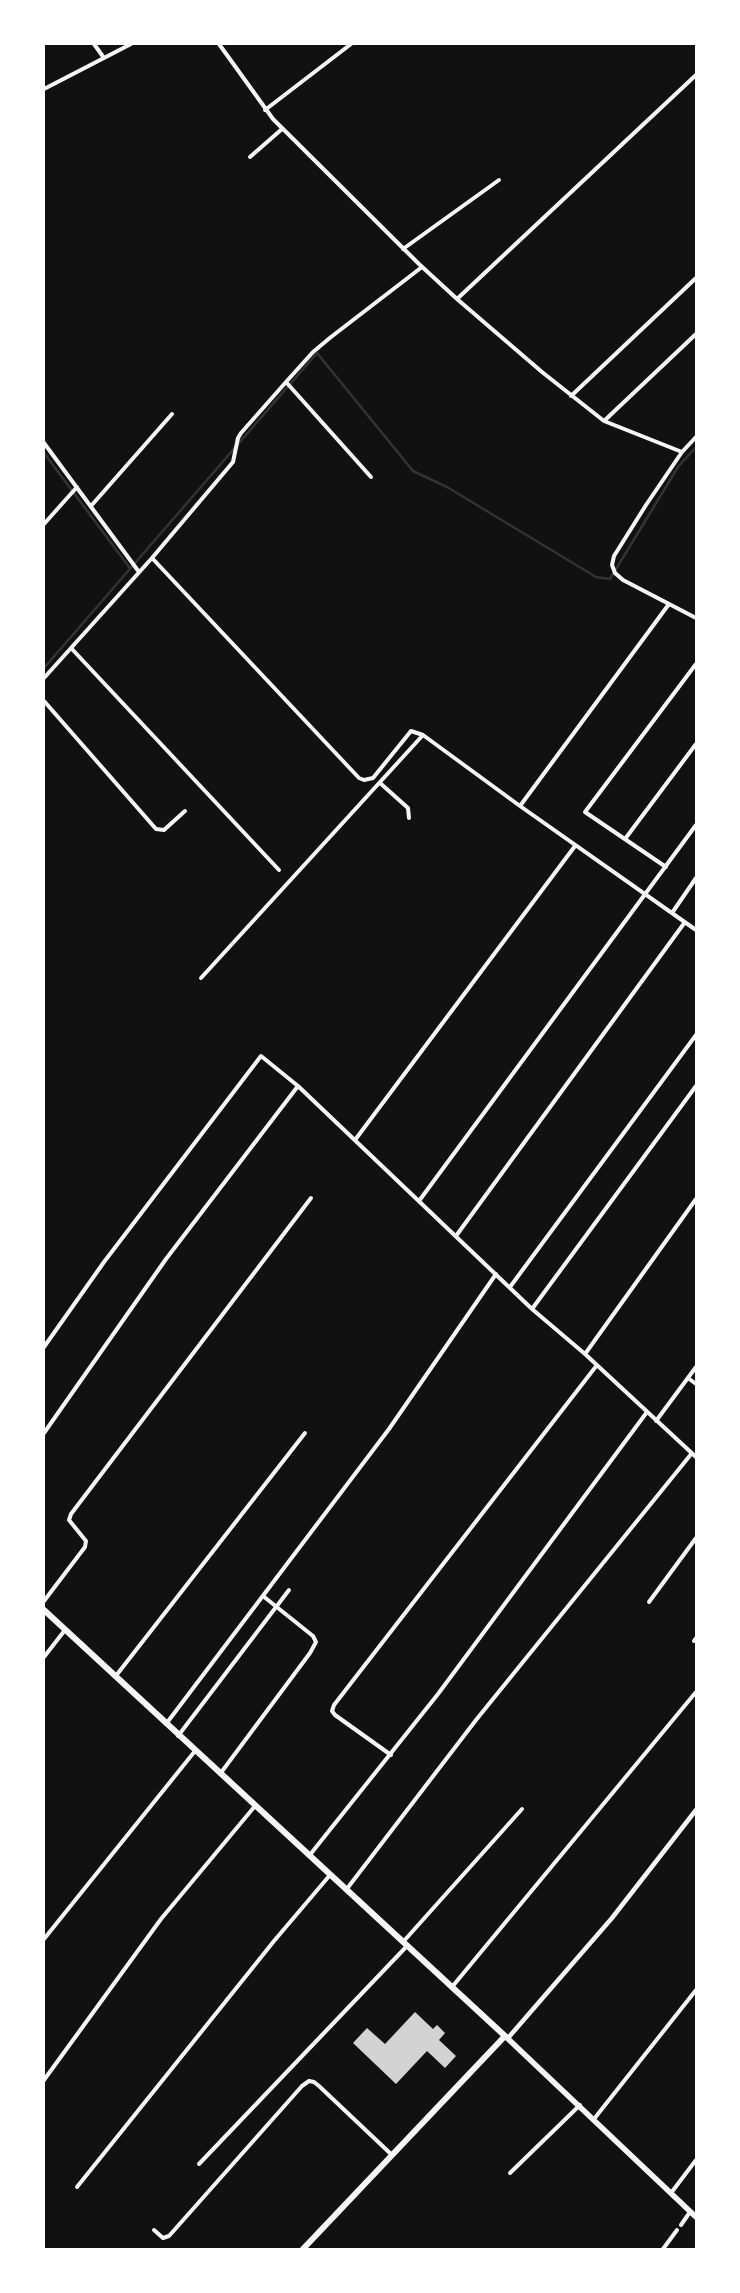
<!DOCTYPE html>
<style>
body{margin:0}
#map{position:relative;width:740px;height:2293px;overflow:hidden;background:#111;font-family:"PT Serif",serif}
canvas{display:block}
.frame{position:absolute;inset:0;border:45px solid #fff;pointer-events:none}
</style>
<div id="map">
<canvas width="740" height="2293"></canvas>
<div class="frame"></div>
</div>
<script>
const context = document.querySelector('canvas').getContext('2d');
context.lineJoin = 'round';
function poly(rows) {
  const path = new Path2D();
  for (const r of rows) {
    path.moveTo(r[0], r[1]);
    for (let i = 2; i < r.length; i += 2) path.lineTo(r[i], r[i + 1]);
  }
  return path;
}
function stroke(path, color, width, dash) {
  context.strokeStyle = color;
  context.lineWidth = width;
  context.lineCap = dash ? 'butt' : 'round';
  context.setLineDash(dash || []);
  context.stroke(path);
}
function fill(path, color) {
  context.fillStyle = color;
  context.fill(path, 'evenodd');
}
const stream = poly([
 [44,453,129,567],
 [44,668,317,353,413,471,447,487,596,577,610,579,678,467,696,447]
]);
const building = poly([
 [415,2012,433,2029,437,2025,445,2033,439,2040,456,2056,445,2068,427,2051,396,2084,353,2043,367,2028,385,2044]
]);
const minor = poly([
 [94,44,104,58],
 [219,44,273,119,419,264,457,299,542,372,604,421,682,452],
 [44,89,131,44],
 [265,110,351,44],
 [250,157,282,129],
 [403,249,499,180],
 [457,299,696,75],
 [286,382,371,477],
 [571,396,696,278],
 [604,421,696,334],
 [696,437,682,452,646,505,614,556,612,565,615,573,623,580,696,618],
 [44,443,139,572],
 [91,506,172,414],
 [44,524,77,487],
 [152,558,359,778,364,780,373,778,411,731,423,735],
 [71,648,279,870],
 [44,678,152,558,233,462,238,438,241,433,286,382,313,352,331,337,422,267],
 [44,701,156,829,164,830,185,811],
 [380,783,408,808,409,818],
 [520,806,669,604],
 [625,839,696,744],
 [666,867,585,812,696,664],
 [672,913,696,878],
 [201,978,423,735,520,806,696,930],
 [355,1140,575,846],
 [419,1201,696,825],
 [456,1236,685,922],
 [510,1287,696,1035],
 [532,1309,696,1086],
 [44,1347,104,1262,261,1056,298,1086,532,1309,585,1354,696,1457],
 [585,1354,696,1199],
 [688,1378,696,1384],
 [656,1421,696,1367],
 [44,1433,166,1259,298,1086],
 [44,1601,85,1547,86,1541,69,1520,71,1514,311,1198],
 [649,1602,696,1538],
 [694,1641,696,1638],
 [44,1657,65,1630],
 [115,1677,305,1433],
 [166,1724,389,1429,496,1274],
 [178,1736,289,1590],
 [391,1755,335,1715,332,1711,334,1705,597,1365],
 [220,1774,310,1653,316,1642,313,1636,263,1596],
 [309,1856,438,1694,647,1412],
 [346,1890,476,1720,692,1453],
 [44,1939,195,1751],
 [403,1942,522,1809],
 [452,1987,696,1692],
 [44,2080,161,1919,255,1806],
 [594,2119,696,1990],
 [199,2164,407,1946],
 [510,2173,580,2105],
 [77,2187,274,1941,330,1875],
 [671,2193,696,2160],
 [681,2225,690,2212],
 [154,2230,163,2238,169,2236,302,2086,309,2081,314,2082,319,2086,392,2155],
 [663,2249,677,2230]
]);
const tertiary = poly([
 [508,2038,612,1918,696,1810]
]);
const primary = poly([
 [505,2036,696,2217]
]);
const trunk = poly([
 [44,1610,505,2036,303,2249]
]);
stroke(stream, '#333', 2.5);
fill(building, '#d3d3d3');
stroke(minor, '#f5f5f5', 4);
stroke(tertiary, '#f5f5f5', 4.5);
stroke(primary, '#f5f5f5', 5.5);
stroke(trunk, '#f5f5f5', 6);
</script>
